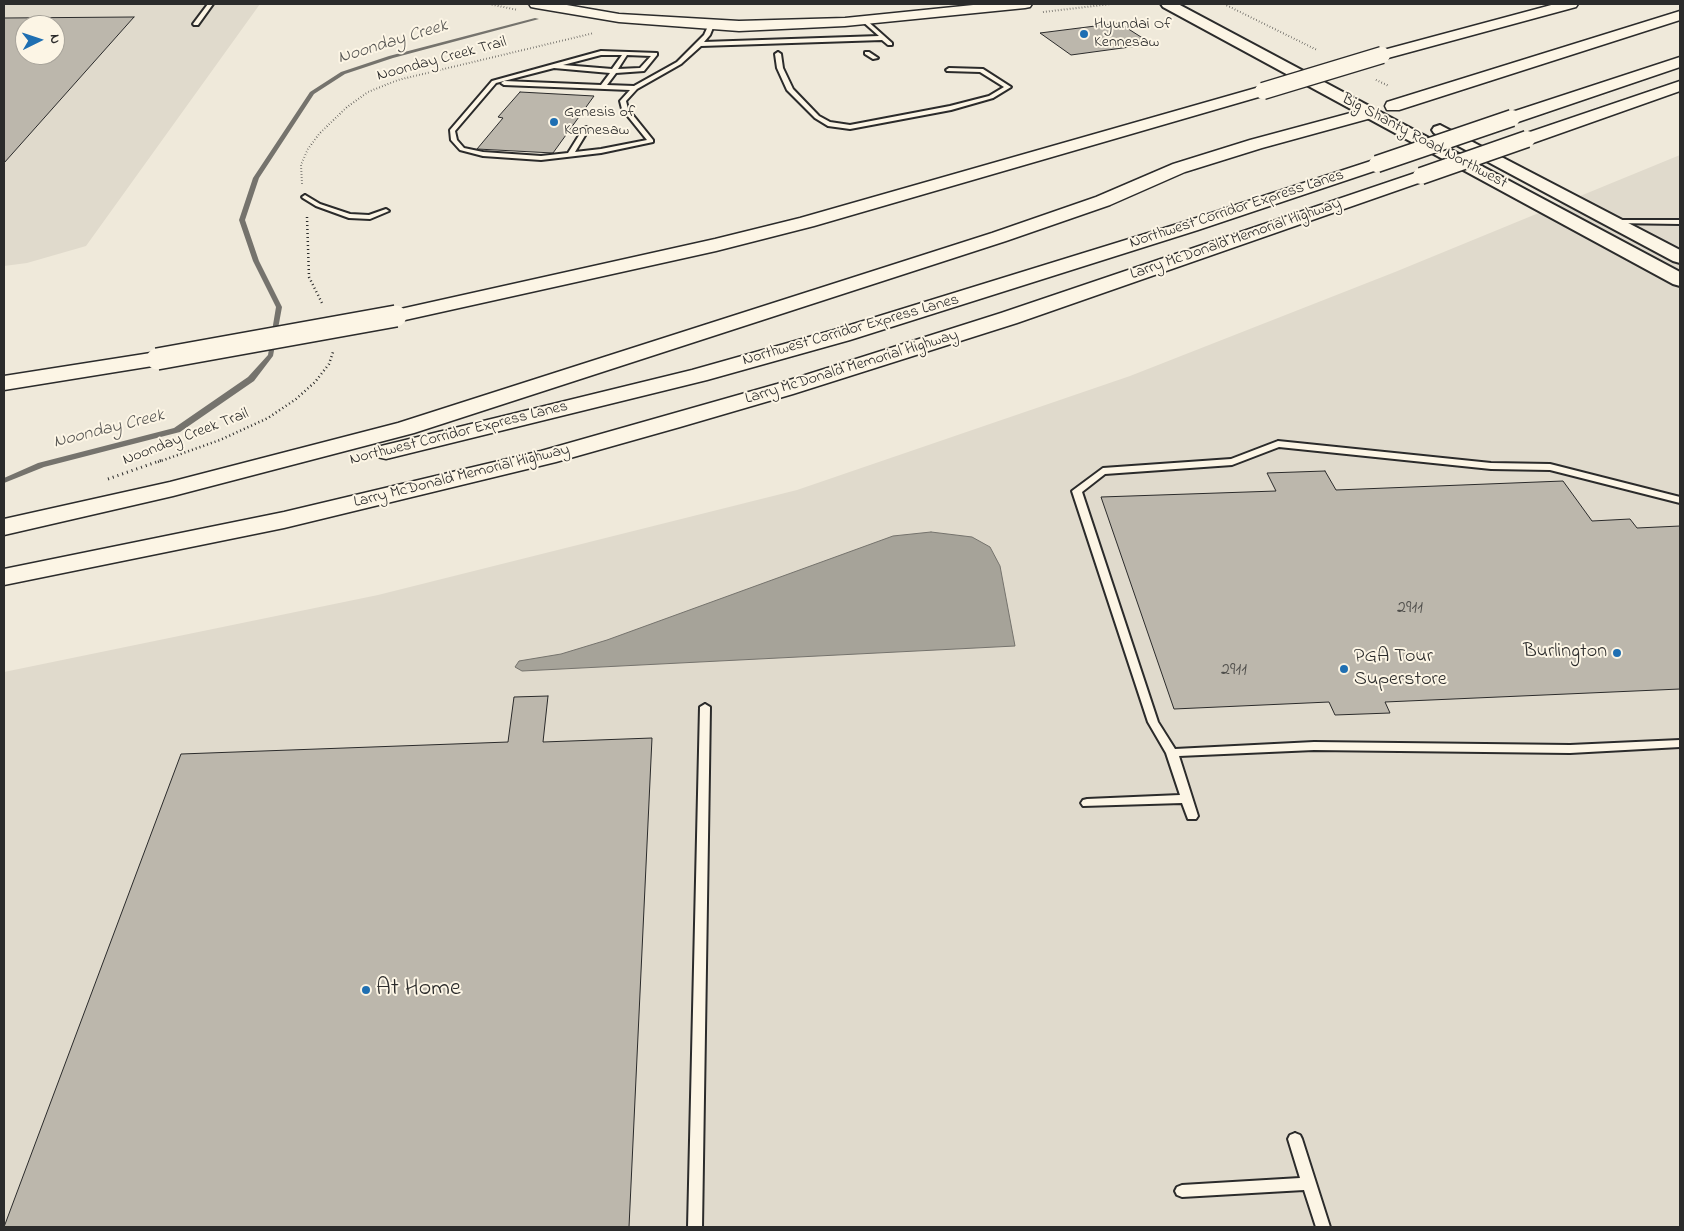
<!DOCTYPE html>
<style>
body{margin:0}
#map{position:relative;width:1684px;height:1231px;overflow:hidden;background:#efe9da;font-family:"Indie Flower",sans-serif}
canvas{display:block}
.frame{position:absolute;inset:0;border:5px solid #2b2b2b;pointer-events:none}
.north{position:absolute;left:15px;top:15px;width:50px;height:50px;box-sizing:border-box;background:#fcf5e5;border:1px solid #a8a49b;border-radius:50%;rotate:86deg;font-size:14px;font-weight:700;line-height:20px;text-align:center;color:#2b2b2b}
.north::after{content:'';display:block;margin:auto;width:18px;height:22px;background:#1f6fb2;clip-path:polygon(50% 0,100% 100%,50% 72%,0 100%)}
</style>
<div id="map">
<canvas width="1684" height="1231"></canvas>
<div class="frame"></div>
<div class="north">N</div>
</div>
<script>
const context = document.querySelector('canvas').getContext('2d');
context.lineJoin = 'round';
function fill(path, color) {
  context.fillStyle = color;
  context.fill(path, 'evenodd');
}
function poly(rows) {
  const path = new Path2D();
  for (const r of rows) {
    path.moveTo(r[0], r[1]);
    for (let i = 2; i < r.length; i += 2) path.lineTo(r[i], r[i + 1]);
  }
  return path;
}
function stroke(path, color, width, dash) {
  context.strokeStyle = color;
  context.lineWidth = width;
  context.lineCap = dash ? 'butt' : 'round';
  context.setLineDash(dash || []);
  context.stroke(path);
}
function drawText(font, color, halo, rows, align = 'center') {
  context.font = font + ' "Indie Flower",sans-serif';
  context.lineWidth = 4;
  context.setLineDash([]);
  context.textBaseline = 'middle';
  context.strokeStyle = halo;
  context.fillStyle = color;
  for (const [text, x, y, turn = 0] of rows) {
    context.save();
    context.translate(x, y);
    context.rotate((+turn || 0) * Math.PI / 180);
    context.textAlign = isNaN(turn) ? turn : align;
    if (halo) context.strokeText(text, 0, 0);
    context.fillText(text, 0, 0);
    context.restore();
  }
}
const built = poly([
 [4,4,260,4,86,246,27,263,4,266],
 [25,25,55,25,55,55,25,55],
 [1680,155,1680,1227,4,1227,4,672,378,595,797,490,1130,376,1395,272]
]);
const water = poly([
 [931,532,972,537,990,547,1000,566,1015,646,522,671,515,667,519,661,561,654,607,640,893,536,931,532]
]);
const stream = poly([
 [535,18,539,19,393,58,345,74,314,94,259,178,245,220,259,261,282,307,273,356,254,381,180,432,44,467,4,483,4,478,38,463,174,428,248,377,268,355,276,307,253,261,239,220,253,178,310,92,341,72,389,56,535,18]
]);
const building = poly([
 [134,17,4,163,4,18,134,17],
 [25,25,55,25,55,55,25,55,25,25],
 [1119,23,1152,44,1071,55,1040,33,1119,23],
 [520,92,594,96,553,153,477,149,503,118,498,117,520,92],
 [1325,471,1336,490,1563,481,1592,521,1630,519,1637,528,1680,526,1680,689,1385,702,1390,713,1335,715,1329,702,1174,709,1101,497,1276,491,1267,473,1325,471],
 [548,696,543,742,652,738,629,1227,4,1227,181,754,508,742,514,697,548,696]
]);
const pathFar2 = poly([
 [489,4,518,10],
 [1224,4,1317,50],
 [1043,12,1111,4],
 [1376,80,1389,86],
 [302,184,301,165,308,149,319,134,347,107,368,92,398,80,594,33]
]);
const pathFar1 = poly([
 [307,217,309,277,323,305],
 [158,462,220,440,268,418,296,399,315,382,329,364,333,352]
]);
const path = poly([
 [108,479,162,460]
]);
const service = poly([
 [208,4,213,4,198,25,194,25,193,24,208,4],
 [864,18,892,43,892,45,888,45,882,40,701,46,681,64,637,89,626,101,628,109,653,140,653,142,601,153,541,160,483,156,460,150,451,140,450,130,492,81,601,51,657,53,657,55,644,71,616,73,607,85,634,86,677,62,704,35,709,24,714,25,710,35,704,42,879,36,862,21,861,20,864,18],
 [601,55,622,55,612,69,563,65,601,55],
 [627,55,651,56,640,68,618,69,627,55],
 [554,68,610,73,601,85,504,81,501,83,504,85,630,90,620,101,622,109,647,140,601,149,575,152,589,129,586,127,583,129,568,153,541,156,483,152,464,148,457,140,455,131,496,83,554,68],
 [778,52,781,54,783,68,793,89,819,116,830,122,850,125,950,106,989,96,1004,87,980,72,947,71,946,70,949,68,983,69,1011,87,993,98,951,110,850,129,828,126,815,118,787,90,777,68,775,54,778,52],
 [865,52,869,52,878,58,873,59,865,54,865,52],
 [305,195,320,204,350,214,369,215,386,209,389,211,370,219,349,218,316,206,303,198,302,197,305,195],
 [1615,220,1680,220,1680,224,1613,223,1613,221,1615,220],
 [1278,441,1491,463,1550,464,1680,497,1680,503,1550,470,1491,469,1279,447,1232,465,1105,474,1082,492,1158,722,1175,749,1314,742,1570,745,1680,740,1680,747,1570,753,1314,750,1179,756,1198,816,1196,819,1188,819,1182,803,1083,806,1081,803,1083,800,1087,799,1180,795,1166,753,1148,722,1072,491,1103,468,1231,459,1278,441],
 [705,704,710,707,702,1227,688,1227,700,707,705,704],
 [1295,1133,1300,1135,1302,1139,1330,1227,1316,1227,1304,1190,1182,1197,1177,1195,1175,1191,1177,1187,1182,1185,1300,1178,1288,1139,1290,1135,1295,1133]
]);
const tertiary = poly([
 [1161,4,1178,4,1680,272,1680,286,1673,284,1163,7,1161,4],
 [1440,125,1680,250,1680,263,1673,261,1434,133,1432,130,1434,127,1440,125]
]);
const secondary = poly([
 [529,4,561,4,619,14,739,21,845,18,983,4,1032,4,1030,7,1025,8,845,26,739,31,619,22,536,8,531,7,529,4]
]);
const motorway = poly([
 [1555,4,1578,4,1576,7,1388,58,1382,60,1376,58,1374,55,1376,52,1555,4],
 [1680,11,1680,20,1399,110,1387,110,1385,106,1387,102,1680,11],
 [1680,57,1680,67,1518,122,1506,122,1504,118,1506,114,1680,57],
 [1680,81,1680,91,1533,143,1527,144,1521,143,1518,139,1521,135,1680,81],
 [1263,86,1269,88,1271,91,1269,94,814,226,716,251,396,322,389,320,385,316,389,312,396,310,715,239,800,218,1263,86],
 [1369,108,1375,109,1377,113,1375,117,1262,148,1185,172,1110,205,1006,241,414,433,173,496,4,535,4,519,170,482,398,423,992,233,1096,197,1173,164,1250,140,1369,108],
 [1377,159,1383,160,1386,164,1383,168,1198,230,850,340,707,380,386,459,377,457,374,452,377,447,692,370,834,330,1184,222,1377,159],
 [1421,171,1427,172,1430,176,1427,180,1017,323,793,394,680,427,556,462,284,528,4,585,4,569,284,512,541,451,777,384,1001,313,1421,171],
 [157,352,165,354,168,359,165,364,4,390,4,376,157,352]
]);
const motorwayBridgeFar1 = poly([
 [1263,91,1382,55],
 [1377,164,1512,118],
 [1421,176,1527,139]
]);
const motorwayBridge = poly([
 [157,359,396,316]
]);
const markers = [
 [1084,34,5,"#1f6fb2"],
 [554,122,5,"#1f6fb2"],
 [1617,653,5,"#1f6fb2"],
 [1344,669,5,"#1f6fb2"],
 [366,990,5,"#1f6fb2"]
];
const farPoinames = [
 ["Hyundai Of",1094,25],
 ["Kennesaw",1094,43],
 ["Genesis of",564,113],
 ["Kennesaw",564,131]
];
const farStreetnames = [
 ["Noonday Creek Trail",442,60,-15],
 ["Big Shanty Road Northwest",1424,142,28],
 ["Northwest Corridor Express Lanes",1237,210,-18],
 ["Larry McDonald Memorial Highway",1236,240,-19],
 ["Northwest Corridor Express Lanes",851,331,-16],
 ["Larry McDonald Memorial Highway",852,368,-17],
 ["Northwest Corridor Express Lanes",459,434,-14],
 ["Noonday Creek Trail",186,438,-21],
 ["Larry McDonald Memorial Highway",462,477,-14]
];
const farWaternames = [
 ["Noonday Creek",393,43,-17],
 ["Noonday Creek",109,430,-14]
];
const numberNames = [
 ["2911",1410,609],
 ["2911",1234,671]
];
const poiNames = [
 ["Burlington",1607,653],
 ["PGA Tour",1354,658,"left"],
 ["Superstore",1354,681,"left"]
];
const nearPoinames = [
 ["At Home",376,990]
];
fill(built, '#e0dacc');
fill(water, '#a6a399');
stroke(water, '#75736d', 1);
fill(stream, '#75736d');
fill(building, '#bcb7ac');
stroke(building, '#2b2b2b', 1);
stroke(service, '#2b2b2b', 4);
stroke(tertiary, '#2b2b2b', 4);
stroke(secondary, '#2b2b2b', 3);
stroke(motorway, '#2b2b2b', 3);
stroke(pathFar2, '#2b2b2b', 2, [0.5, 2.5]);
stroke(pathFar1, '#2b2b2b', 2.5, [1, 3]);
stroke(path, '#2b2b2b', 3, [1, 4]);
fill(service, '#fcf5e5');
fill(tertiary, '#fcf5e5');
fill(secondary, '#fcf5e5');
fill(motorway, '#fcf5e5');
stroke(motorwayBridgeFar1, '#2b2b2b', 19, []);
stroke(motorwayBridge, '#2b2b2b', 24, []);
stroke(motorwayBridgeFar1, '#fcf5e5', 16);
stroke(motorwayBridge, '#fcf5e5', 21);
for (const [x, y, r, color] of markers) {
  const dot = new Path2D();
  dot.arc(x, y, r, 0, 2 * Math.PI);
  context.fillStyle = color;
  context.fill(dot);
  stroke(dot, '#fcf5e5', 2);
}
drawText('16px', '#2b2b2b', '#fcf5e5', farPoinames, 'left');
drawText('16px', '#2b2b2b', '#fcf5e5', farStreetnames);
drawText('italic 18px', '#565552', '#fcf5e5', farWaternames);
drawText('18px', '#4f4e4b', null, numberNames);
drawText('20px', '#2b2b2b', '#fcf5e5', poiNames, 'right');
drawText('24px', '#2b2b2b', '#fcf5e5', nearPoinames, 'left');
</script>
